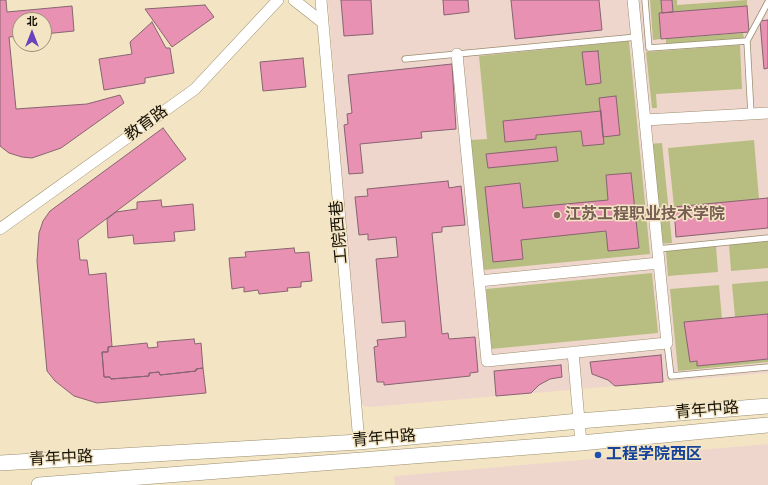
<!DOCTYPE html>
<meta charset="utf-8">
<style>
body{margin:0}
#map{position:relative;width:768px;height:485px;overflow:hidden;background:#f3e5c3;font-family:Jost,"Noto Sans SC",sans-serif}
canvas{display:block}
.north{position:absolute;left:12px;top:12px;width:40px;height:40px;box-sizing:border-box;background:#f3e5c3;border:1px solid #9b9178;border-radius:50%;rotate:0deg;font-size:11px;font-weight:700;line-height:16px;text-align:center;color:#171207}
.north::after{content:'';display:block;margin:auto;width:14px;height:18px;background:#6a42bb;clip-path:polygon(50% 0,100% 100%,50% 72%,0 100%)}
</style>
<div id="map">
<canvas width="768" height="485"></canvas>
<div class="north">北</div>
</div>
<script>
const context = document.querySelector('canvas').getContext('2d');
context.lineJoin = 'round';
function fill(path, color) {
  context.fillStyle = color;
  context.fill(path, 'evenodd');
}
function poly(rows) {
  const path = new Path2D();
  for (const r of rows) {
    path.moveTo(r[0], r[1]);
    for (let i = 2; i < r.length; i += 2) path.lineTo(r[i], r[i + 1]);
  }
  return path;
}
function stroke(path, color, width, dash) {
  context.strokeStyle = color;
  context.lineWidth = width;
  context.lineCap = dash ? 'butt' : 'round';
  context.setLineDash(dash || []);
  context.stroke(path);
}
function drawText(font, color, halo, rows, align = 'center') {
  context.font = font + ' Jost,"Noto Sans SC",sans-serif';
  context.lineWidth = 3;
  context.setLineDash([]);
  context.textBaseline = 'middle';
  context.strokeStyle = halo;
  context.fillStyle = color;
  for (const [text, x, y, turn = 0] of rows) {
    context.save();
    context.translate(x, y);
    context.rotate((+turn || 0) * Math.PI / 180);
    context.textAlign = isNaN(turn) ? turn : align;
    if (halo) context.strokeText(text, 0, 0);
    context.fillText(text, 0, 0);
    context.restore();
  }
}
const education = poly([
 [328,0,768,0,768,373,371,407,364,406,360,401],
 [768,444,768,485,395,485,394,476]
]);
const green = poly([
 [650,0,661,0,662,13,659,13,661,39,653,40],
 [672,0,677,0,677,5,747,0,747,6,673,12],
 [743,33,744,38,666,44,666,39],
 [629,41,650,254,484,270,471,140,487,139,479,56],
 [740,45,742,89,656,94,657,108,652,108,646,52],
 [754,140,759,199,674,207,668,148],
 [662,143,672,243,658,244,648,144],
 [768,241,768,268,731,271,729,245],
 [716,246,718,272,668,276,666,251],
 [652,273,658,333,491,349,486,289],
 [768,281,768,314,735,317,732,284],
 [719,285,722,319,684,322,690,362,697,361,697,366,768,359,768,362,678,371,670,289]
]);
const building = poly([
 [0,0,6,0,7,12,72,6,74,31,44,34,44,20,20,20,20,36,9,37,16,109,87,104,120,95,124,103,61,148,32,158,22,157,9,153,0,146,0,0],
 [341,0,371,0,373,34,344,36,341,0],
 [443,0,468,0,469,12,444,15,443,0],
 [511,0,599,0,602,30,515,39,511,0],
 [661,0,672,0,673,12,662,13,661,0],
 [205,5,214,17,172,47,145,9,205,5],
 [747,6,749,32,661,39,659,13,747,6],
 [768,20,768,68,764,69,760,21,768,20],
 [152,22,166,48,170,48,174,73,145,78,145,83,104,90,99,59,132,54,130,42,152,22],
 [598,51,601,83,586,85,582,52,598,51],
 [303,58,306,87,263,91,260,62,303,58],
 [452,64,456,129,421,132,422,138,360,144,363,173,349,174,344,125,348,124,347,114,352,113,348,75,452,64],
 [616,96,620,135,603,137,599,98,616,96],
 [601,111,604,144,583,146,581,131,536,135,536,139,505,142,503,121,601,111],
 [163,128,186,159,78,240,80,260,87,260,89,275,106,273,112,346,108,347,108,352,102,352,104,377,110,377,111,379,149,376,149,373,159,372,160,375,196,371,196,369,203,368,206,393,97,403,74,396,55,381,47,371,37,261,39,233,43,221,50,211,163,128],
 [556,147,558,161,488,168,486,154,556,147],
 [631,173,639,248,608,251,606,231,521,240,523,259,493,262,485,187,520,183,523,208,608,200,606,175,631,173],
 [448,181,449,188,461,186,465,225,442,227,442,232,432,233,442,334,448,333,449,339,475,337,478,372,470,373,470,376,384,385,384,382,377,382,374,347,378,346,377,340,406,337,405,321,382,323,376,259,398,257,396,237,368,240,368,234,359,235,355,197,368,196,367,189,448,181],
 [768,198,768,228,676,237,674,207,768,198],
 [161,200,162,207,193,204,195,230,174,232,175,241,134,244,133,235,108,238,107,219,116,212,137,209,137,202,161,200],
 [294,248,295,253,309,252,312,281,301,282,301,287,287,288,288,291,259,294,258,290,244,292,244,287,232,289,229,258,246,257,245,252,294,248],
 [768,314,768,359,697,366,697,361,690,362,684,322,768,314],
 [194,339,195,344,201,343,203,368,196,369,196,371,160,375,159,372,149,373,149,376,111,379,110,377,104,377,102,352,108,352,108,347,147,343,148,348,158,347,157,342,194,339],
 [661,355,663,382,615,386,608,380,592,374,590,362,661,355],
 [561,365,562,377,550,379,539,385,531,393,496,396,494,371,561,365]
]);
const service = poly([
 [645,0,649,48,747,41],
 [405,59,637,37],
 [751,114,747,41,768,2],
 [658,249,768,238],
 [667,343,671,376,768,367]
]);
const minor = poly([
 [294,0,322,22],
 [321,0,359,442],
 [457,54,487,361,667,343,633,0],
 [645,120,768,113],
 [0,229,195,89,278,0],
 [479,281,659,263],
 [573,352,581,443]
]);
const secondary = poly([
 [0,463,359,442,579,421,768,406],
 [39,485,581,443,768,425]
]);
const markers = [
 [557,215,4,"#8d6e63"],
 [598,455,4,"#1a4fb4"]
];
const streetNames = [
 ["教育路",147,124,-36],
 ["工院西巷",340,232,-95],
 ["青年中路",707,411,-5],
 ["青年中路",384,439,-5],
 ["青年中路",61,459,-3]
];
const educationNames = [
 ["江苏工程职业技术学院",565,215]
];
const transitNames = [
 ["工程学院西区",606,455]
];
fill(education, '#efd6cd');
fill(green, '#b8be81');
fill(building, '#e891b3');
stroke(building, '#866470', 1);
stroke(service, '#9b8e6f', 7);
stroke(minor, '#9b8e6f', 12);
stroke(secondary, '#9b8e6f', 16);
stroke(service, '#fff', 5.5);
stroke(minor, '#fff', 11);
stroke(secondary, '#fff', 15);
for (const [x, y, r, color] of markers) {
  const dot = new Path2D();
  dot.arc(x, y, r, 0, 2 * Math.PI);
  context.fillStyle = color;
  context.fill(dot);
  stroke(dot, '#f3e5c3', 1.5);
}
drawText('16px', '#171207', '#f3e5c3', streetNames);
drawText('bold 16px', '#785e54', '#f3e5c3', educationNames, 'left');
drawText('bold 16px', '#164399', '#f3e5c3', transitNames, 'left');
</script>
